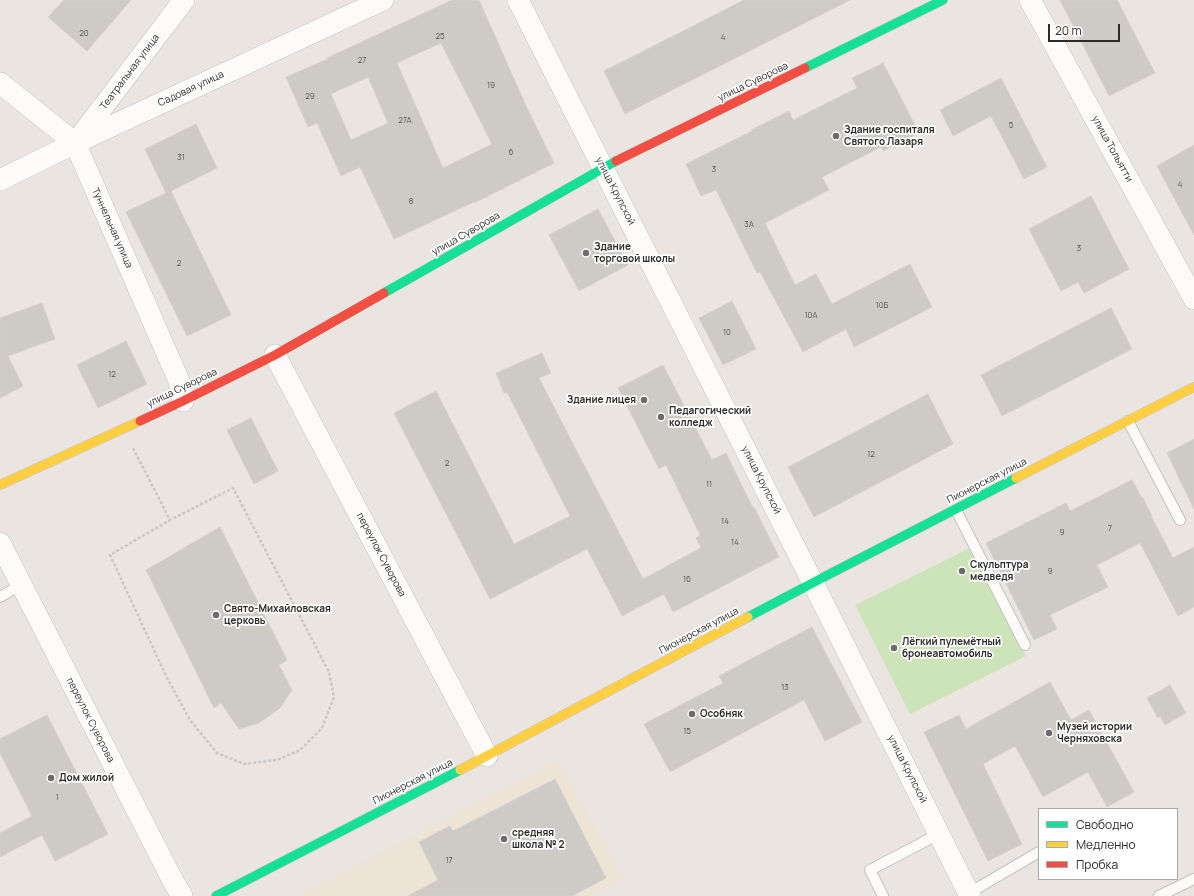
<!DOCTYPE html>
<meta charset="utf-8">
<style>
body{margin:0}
#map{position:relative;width:1194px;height:896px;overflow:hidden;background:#eae5e0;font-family:Manrope,sans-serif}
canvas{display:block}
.legend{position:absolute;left:1038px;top:808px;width:140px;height:72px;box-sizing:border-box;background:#fff;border:1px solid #aaa;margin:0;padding:5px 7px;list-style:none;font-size:12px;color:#2b2b2b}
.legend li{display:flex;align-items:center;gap:8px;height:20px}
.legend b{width:20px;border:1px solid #aaa}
.scale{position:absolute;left:1048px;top:24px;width:72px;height:18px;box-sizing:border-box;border:2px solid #2b2b2b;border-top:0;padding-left:5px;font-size:12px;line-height:14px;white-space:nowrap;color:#2b2b2b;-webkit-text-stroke:3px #fff;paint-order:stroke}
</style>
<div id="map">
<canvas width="1194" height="896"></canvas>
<ul class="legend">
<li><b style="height:5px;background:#16e098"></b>Свободно</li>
<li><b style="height:5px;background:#ffcf43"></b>Медленно</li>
<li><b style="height:5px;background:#f24e42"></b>Пробка</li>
</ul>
<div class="scale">20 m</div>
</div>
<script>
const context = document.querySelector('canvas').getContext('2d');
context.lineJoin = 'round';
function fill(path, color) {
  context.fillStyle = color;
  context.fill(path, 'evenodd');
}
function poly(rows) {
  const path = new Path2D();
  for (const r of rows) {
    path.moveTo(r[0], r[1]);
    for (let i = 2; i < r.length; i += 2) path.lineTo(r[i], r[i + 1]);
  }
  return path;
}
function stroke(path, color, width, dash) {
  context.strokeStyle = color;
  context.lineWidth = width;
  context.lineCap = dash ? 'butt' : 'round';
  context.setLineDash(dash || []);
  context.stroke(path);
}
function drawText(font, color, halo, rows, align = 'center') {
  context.font = font + ' Manrope,sans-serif';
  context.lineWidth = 3.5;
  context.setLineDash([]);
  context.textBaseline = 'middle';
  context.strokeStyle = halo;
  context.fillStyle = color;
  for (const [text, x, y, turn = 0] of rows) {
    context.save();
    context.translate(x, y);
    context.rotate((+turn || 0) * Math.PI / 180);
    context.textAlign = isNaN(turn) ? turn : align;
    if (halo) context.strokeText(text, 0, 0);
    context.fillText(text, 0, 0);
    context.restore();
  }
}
const education = poly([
 [558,761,623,879,590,896,298,896]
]);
const green = poly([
 [972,547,1026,656,910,714,855,605]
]);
const building = poly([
 [64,0,131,0,87,51,48,17,64,0],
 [452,0,479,0,526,106,554,163,474,203,474,202,394,239,360,167,341,176,317,123,308,127,286,77,328,59,327,58,452,0],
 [441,43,492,144,443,168,397,63,441,43],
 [368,77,388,123,351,140,331,94,368,77],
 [744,0,850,0,625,114,604,71,744,0],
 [1060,0,1117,0,1155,73,1109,96,1060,0],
 [883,63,919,133,883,151,881,147,822,177,829,190,765,223,795,285,816,274,832,304,910,264,932,307,854,347,846,329,803,352,760,272,757,273,716,190,701,196,686,164,752,131,751,130,789,111,793,120,857,88,852,78,883,63],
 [1001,78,1047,167,1024,179,991,116,953,136,940,110,1001,78],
 [196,124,217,168,171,191,231,315,187,336,126,212,166,193,145,149,196,124],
 [1194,145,1194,235,1157,166,1194,145],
 [1091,196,1129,269,1084,293,1078,282,1061,291,1029,229,1091,196],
 [598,209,628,265,579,291,549,235,598,209],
 [732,301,756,349,723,365,699,318,732,301],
 [42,303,55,339,8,356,23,386,0,398,0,318,42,303],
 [1111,308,1132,349,1002,416,981,375,1111,308],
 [126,341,147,384,98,408,77,365,126,341],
 [542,353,551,373,539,378,643,579,701,548,696,538,700,535,666,465,659,469,618,388,663,365,712,460,726,453,753,508,754,507,779,557,673,612,664,594,622,616,587,549,490,599,394,413,436,391,514,544,570,516,507,392,504,393,496,373,542,353],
 [928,394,953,444,814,517,788,467,928,394],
 [251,418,278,471,254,484,227,430,251,418],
 [1194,439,1194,509,1167,453,1194,439],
 [1132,480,1142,498,1143,498,1152,516,1151,516,1173,558,1194,547,1194,607,1178,616,1140,543,1097,565,1108,587,1050,615,1057,629,1034,640,986,543,1066,503,1070,511,1132,480],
 [220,527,287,660,279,665,292,690,280,708,259,723,239,729,221,703,214,708,146,570,220,527],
 [812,627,862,722,825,741,804,700,670,772,644,724,723,683,719,676,812,627],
 [1050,682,1071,720,1089,710,1134,792,1107,807,1088,772,1043,797,1015,746,983,764,1022,844,988,861,924,732,959,715,966,729,1050,682],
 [1170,685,1186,713,1165,725,1160,716,1158,718,1147,698,1170,685],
 [47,715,108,834,55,861,42,835,0,857,0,833,32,816,0,753,0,739,47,715],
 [555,779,606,878,572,896,408,896,438,880,419,842,450,826,453,831,555,779]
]);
const path = poly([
 [133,448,170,520,110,555,167,678,190,720,217,753,244,764,277,760,300,750,322,728,334,697,329,672,233,488,170,520]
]);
const lane = poly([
 [1128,421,1180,520],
 [956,510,1025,645],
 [0,597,21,585],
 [969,893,1039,852],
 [883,896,870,870,939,834],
 [1159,896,1194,879]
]);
const street = poly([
 [518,0,813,583,970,896],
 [1030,0,1194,299],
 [0,83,75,143,179,381,183,401],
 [77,141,184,0],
 [0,180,75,143,383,0],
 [275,355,487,756],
 [0,543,173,881,182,896]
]);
const fast = poly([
 [805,68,943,0],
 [384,293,616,161],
 [748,617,822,578,1016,478],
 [216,896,460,770]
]);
const slow = poly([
 [1016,478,1194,387],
 [0,485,140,421],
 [460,770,748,617]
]);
const jam = poly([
 [616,161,805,68],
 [140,421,183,401,275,355,384,293]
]);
const markers = [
 [836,136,4,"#6e6c6a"],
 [586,253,4,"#6e6c6a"],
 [644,400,4,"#6e6c6a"],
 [661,417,4,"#6e6c6a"],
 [962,571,4,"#6e6c6a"],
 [216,615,4,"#6e6c6a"],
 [894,648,4,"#6e6c6a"],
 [692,714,4,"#6e6c6a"],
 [1049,733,4,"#6e6c6a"],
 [51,778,4,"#6e6c6a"],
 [504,839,4,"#6e6c6a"]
];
const numberNames = [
 ["20",84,34],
 ["25",440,37],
 ["4",723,38],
 ["27",362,61],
 ["19",491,86],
 ["29",310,97],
 ["27А",405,121],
 ["5",1011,126],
 ["6",511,153],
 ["31",181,158],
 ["3",714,170],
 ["4",1180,185],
 ["8",411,202],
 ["3А",749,225],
 ["3",1079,249],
 ["2",179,264],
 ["10Б",882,306],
 ["10А",811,316],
 ["10",727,333],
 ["12",112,375],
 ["12",871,455],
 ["2",447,464],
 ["11",709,485],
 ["14",725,522],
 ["7",1110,529],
 ["9",1062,533],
 ["14",735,543],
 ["9",1050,572],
 ["16",687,580],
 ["13",785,688],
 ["15",687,732],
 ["1",57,798],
 ["17",449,861]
];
const streetNames = [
 ["Театральная улица",130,72,-53],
 ["улица Суворова",753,82,-26],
 ["Садовая улица",191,89,-25],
 ["улица Тольятти",1112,149,61],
 ["улица Крупской",615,191,63],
 ["Туннельная улица",112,228,66],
 ["улица Суворова",466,234,-30],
 ["улица Суворова",182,388,-26],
 ["улица Крупской",761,480,63],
 ["Пионерская улица",987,481,-27],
 ["переулок Суворова",381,555,62],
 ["Пионерская улица",699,631,-28],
 ["переулок Суворова",90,720,63],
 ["улица Крупской",907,769,63],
 ["Пионерская улица",413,782,-27]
];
const poiNames = [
 ["Здание госпиталя",844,130],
 ["Святого Лазаря",844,142],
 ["Здание",594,247],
 ["торговой школы",594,259],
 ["Здание лицея",636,400,"right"],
 ["Педагогический",669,411],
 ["колледж",669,423],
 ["Скульптура",970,565],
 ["медведя",970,577],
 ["Свято-Михайловская",224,609],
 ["церковь",224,621],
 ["Лёгкий пулемётный",902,642],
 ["бронеавтомобиль",902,654],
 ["Особняк",700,714],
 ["Музей истории",1057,727],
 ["Черняховска",1057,739],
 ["Дом жилой",59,778],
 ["средняя",512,833],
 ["школа № 2",512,845]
];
fill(education, '#ede4d5');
fill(green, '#cde4b9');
fill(building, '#cecbc7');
stroke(building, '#d5d1cc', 1);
stroke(lane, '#c3c2c1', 12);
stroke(street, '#c3c2c1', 22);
stroke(fast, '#c3c2c1', 10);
stroke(slow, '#c3c2c1', 10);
stroke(jam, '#c3c2c1', 10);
stroke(path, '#c8c7c7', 2.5, [3, 2]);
stroke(lane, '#fcfbfa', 10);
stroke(street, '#fcfbfa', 21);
stroke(fast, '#16e098', 9);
stroke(slow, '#ffcf43', 9);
stroke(jam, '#f24e42', 9);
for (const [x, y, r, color] of markers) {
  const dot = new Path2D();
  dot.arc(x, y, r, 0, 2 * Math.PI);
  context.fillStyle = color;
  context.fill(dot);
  stroke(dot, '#fff', 1.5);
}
drawText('8px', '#565554', null, numberNames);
drawText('10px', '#2b2b2b', '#fff', streetNames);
drawText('bold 10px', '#2b2b2b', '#fff', poiNames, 'left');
</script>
